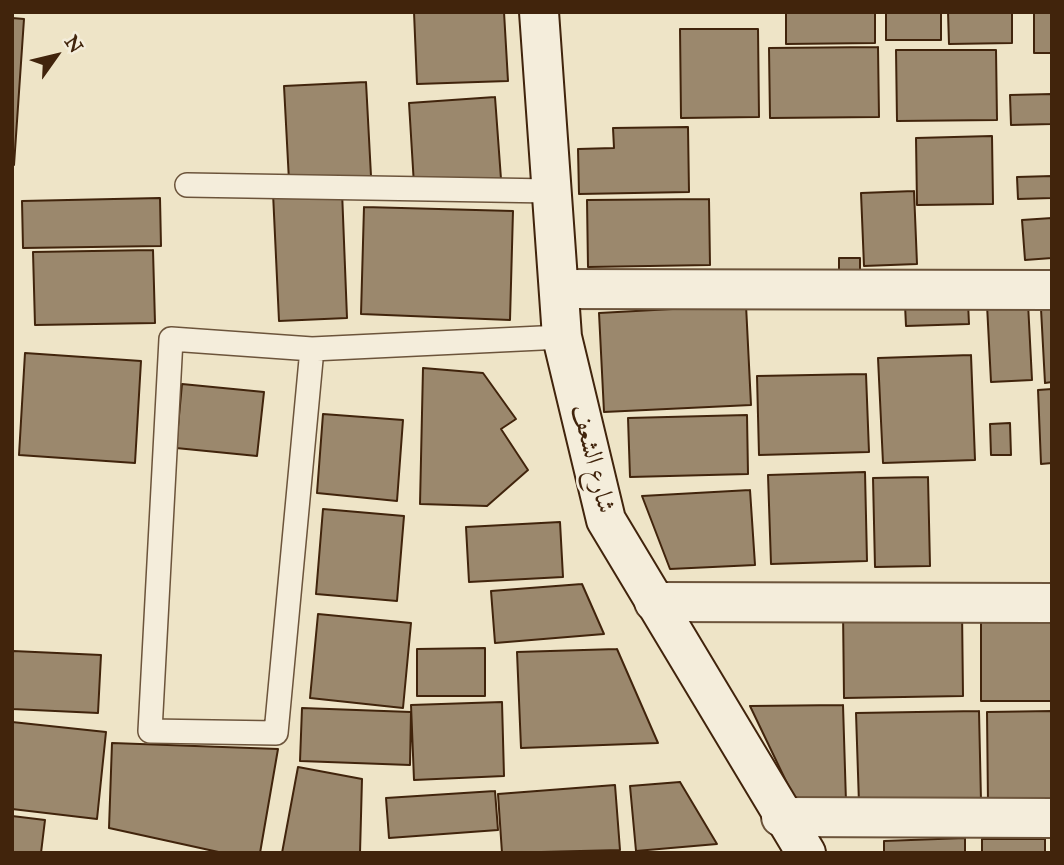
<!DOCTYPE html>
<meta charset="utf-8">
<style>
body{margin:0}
#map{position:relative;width:1064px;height:865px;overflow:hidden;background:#eee4c7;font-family:"IM FELL Great Primer",serif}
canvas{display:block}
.frame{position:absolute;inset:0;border:14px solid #41240c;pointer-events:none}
.north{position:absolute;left:21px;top:21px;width:70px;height:70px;-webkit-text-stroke:5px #f4eddb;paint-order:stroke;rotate:56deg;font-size:19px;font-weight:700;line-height:28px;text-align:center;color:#41240c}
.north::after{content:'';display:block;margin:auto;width:24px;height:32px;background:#41240c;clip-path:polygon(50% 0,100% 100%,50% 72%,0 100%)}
</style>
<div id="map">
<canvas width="1064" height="865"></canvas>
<div class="frame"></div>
<div class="north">N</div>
</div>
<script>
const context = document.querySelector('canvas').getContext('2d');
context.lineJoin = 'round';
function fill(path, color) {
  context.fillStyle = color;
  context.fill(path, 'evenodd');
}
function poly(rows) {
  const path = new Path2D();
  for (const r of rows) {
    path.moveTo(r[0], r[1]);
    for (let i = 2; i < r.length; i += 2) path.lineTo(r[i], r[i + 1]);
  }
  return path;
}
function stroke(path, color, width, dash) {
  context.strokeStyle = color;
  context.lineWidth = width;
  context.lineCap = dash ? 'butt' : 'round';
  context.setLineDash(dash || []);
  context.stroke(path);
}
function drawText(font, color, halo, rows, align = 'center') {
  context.font = font + ' "IM FELL Great Primer",Amiri,serif';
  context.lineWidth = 5;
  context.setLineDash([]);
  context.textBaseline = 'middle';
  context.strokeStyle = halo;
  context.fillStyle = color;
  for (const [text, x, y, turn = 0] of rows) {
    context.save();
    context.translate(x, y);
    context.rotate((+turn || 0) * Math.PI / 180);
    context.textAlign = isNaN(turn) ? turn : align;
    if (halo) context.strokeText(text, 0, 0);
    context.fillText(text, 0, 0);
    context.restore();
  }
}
const building = poly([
 [414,12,504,12,508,81,417,84,414,12],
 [786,12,875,12,875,43,786,44,786,12],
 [886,12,941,12,941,40,886,40,886,12],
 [948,12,1012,12,1012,43,949,44,948,12],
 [1034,12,1052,12,1052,53,1034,53,1034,12],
 [12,18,24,19,14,165,12,165,12,18],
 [680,29,758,29,759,117,681,118,680,29],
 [878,47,879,117,770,118,769,48,878,47],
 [896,50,996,50,997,120,897,121,896,50],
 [366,82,371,176,289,181,284,86,366,82],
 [1052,94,1052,124,1011,125,1010,95,1052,94],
 [495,97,501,179,414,185,409,103,495,97],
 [688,127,689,192,579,194,578,149,614,148,613,128,688,127],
 [992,136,993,204,917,205,916,138,992,136],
 [1052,176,1052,198,1018,199,1017,177,1052,176],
 [342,191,347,318,279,321,273,193,342,191],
 [914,191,917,264,864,266,861,193,914,191],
 [160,198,161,246,23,248,22,201,160,198],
 [709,199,710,265,588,267,587,200,709,199],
 [364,207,513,211,510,320,361,314,364,207],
 [1052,218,1052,258,1025,260,1022,220,1052,218],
 [153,250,155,323,35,325,33,252,153,250],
 [839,258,860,258,860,281,839,281,839,258],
 [968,302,969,324,906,326,905,305,968,302],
 [1028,303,1032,380,991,382,987,305,1028,303],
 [746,305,751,405,604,412,599,313,746,305],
 [1052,308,1052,382,1045,383,1041,309,1052,308],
 [25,353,141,361,135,463,19,455,25,353],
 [971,355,975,460,883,463,878,358,971,355],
 [423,368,483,373,516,419,501,429,528,470,487,506,420,504,423,368],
 [866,374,869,452,759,455,757,376,866,374],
 [182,384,264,392,257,456,176,448,182,384],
 [1052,389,1052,463,1041,464,1038,390,1052,389],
 [323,414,403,420,397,501,317,493,323,414],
 [747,415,748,474,630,477,628,418,747,415],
 [1010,423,1011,455,991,455,990,424,1010,423],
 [865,472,867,561,771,564,768,475,865,472],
 [928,477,930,566,875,567,873,478,928,477],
 [750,490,755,565,670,569,642,496,750,490],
 [323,509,404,516,397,601,316,594,323,509],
 [560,522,563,577,469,582,466,527,560,522],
 [582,584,604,634,495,643,491,591,582,584],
 [981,608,1052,608,1052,701,981,701,981,608],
 [962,609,963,696,844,698,843,610,962,609],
 [318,614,411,623,403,708,310,698,318,614],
 [485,648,485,696,417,696,417,649,485,648],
 [617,649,658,743,521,748,517,652,617,649],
 [13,651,101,655,98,713,12,709,13,651],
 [502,702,504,776,414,780,411,705,502,702],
 [843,705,846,802,796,802,750,706,843,705],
 [302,708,411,712,410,765,300,761,302,708],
 [979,711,981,801,859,804,856,713,979,711],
 [1052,711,1052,804,988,804,987,712,1052,711],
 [12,722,106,732,97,819,12,809,12,722],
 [112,743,278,749,260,853,223,853,109,828,112,743],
 [298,767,362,779,360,853,282,853,298,767],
 [680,782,717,844,636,851,630,786,680,782],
 [615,785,620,850,502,853,498,794,615,785],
 [495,791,498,830,389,838,386,798,495,791],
 [12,816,45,820,41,853,12,853,12,816],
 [965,838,965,853,884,853,884,841,965,838],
 [982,839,1045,839,1045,853,982,853,982,839]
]);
const lane = poly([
 [187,185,551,191],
 [312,349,276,733,150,731,171,339,312,349,562,337]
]);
const street = poly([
 [559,289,1052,290],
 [654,602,1052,603],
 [781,817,1052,818]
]);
const secondary = poly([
 [539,12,562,337,606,520,806,853]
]);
const streetNames = [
 ["شارع الشعف",592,459,76]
];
fill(building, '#9b886d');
stroke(building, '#41240c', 2);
stroke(lane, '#6c543b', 26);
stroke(street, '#6c543b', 42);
stroke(secondary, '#41240c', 42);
stroke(lane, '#f4eddb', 23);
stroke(street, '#f4eddb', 38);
stroke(secondary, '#f4eddb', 38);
drawText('26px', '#41240c', '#f4eddb', streetNames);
</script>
